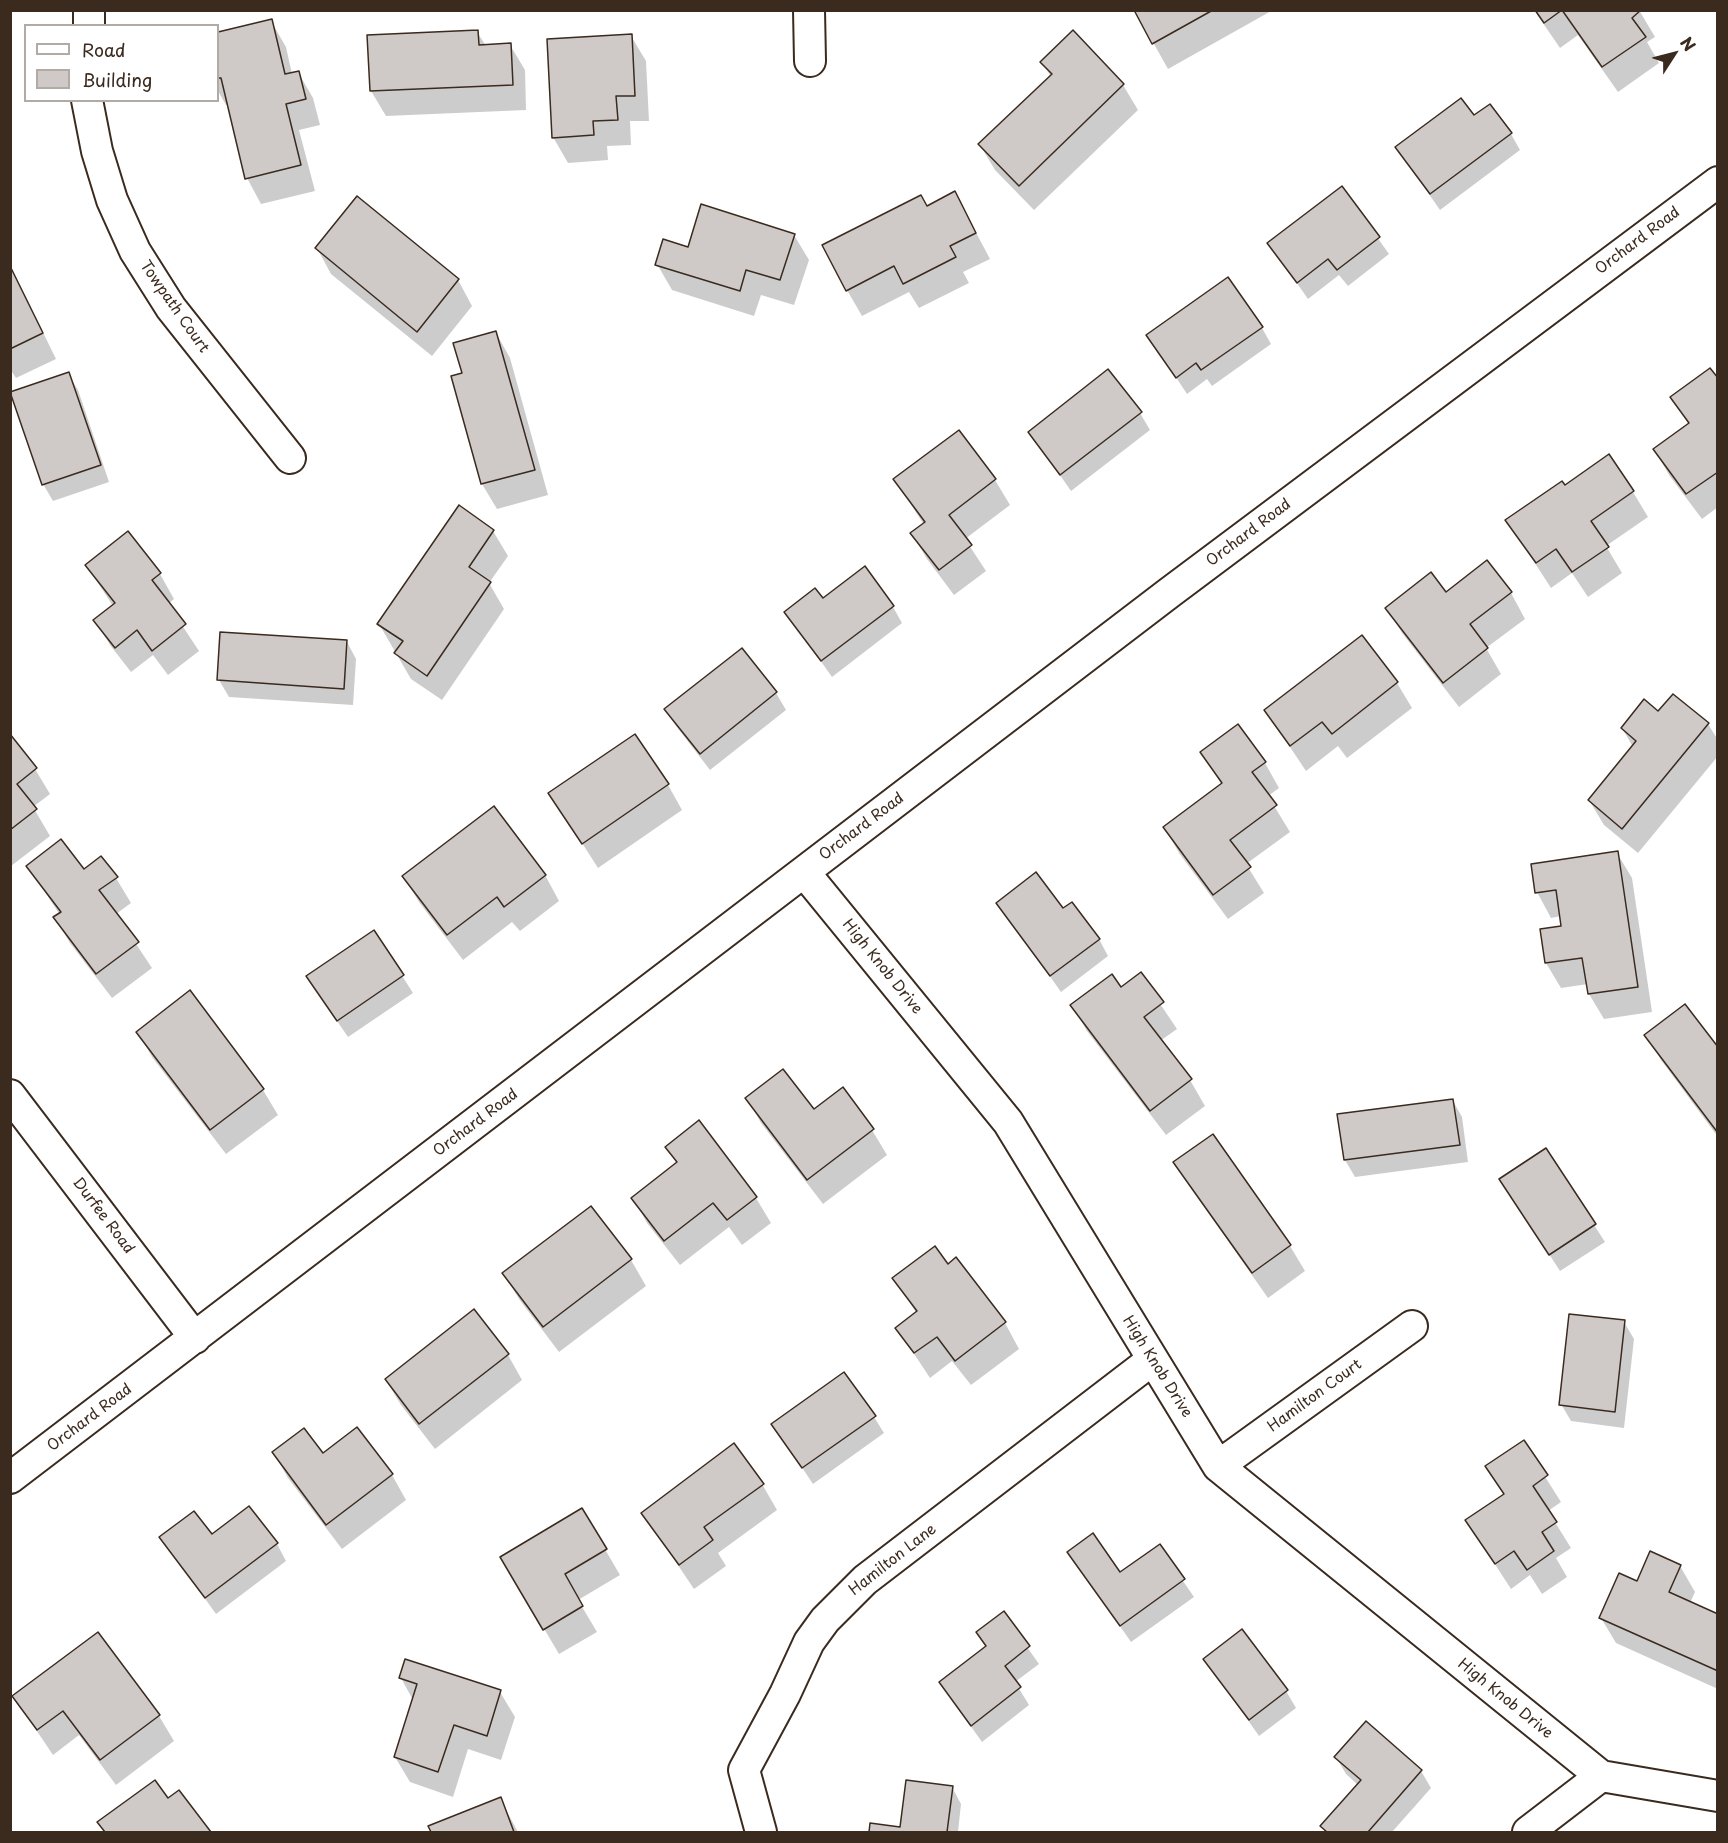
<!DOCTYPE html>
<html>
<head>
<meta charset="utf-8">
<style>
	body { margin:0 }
	#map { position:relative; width:1728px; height:1843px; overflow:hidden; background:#fff; font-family:"Playpen Sans",sans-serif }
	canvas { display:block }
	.frame { position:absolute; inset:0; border:12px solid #3b2a1e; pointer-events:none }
	.legend { position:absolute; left:24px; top:24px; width:195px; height:78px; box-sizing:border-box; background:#fff; border:2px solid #b1aaa5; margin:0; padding:8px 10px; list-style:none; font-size:18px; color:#3b2a1e }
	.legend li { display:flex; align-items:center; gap:12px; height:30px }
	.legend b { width:30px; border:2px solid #b1aaa5 }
	.north { position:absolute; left:1644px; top:24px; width:60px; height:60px; -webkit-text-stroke:4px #fff; paint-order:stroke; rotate:54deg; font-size:16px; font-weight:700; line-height:24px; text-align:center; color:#3b2a1e }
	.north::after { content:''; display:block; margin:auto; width:21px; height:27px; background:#3b2a1e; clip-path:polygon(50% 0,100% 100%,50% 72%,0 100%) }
</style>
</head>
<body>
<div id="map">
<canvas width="1728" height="1843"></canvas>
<div class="frame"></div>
<ul class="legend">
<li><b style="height:8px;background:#fff"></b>Road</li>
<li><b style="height:16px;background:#cfcac7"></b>Building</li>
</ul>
<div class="north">N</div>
</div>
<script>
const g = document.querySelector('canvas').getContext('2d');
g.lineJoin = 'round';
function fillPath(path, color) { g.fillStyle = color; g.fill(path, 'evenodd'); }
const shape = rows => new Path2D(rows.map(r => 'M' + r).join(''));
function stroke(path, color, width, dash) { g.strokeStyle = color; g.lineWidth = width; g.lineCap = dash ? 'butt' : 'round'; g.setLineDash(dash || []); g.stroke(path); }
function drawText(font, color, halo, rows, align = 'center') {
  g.font = font + ' "Playpen Sans",sans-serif'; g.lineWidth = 4.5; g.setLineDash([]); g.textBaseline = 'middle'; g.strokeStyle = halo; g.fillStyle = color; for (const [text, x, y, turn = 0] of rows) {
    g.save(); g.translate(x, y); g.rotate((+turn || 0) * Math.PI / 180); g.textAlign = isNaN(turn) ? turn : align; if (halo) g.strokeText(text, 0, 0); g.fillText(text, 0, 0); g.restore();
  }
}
const shadow = shape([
	[1135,10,1273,10,1168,69],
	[1534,10,1639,10,1655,37,1647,42,1659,63,1618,92,1578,35,1560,48],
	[271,21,286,47,292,74,298,72,313,98,320,125,299,130,315,191,261,204,247,178,229,104,226,105,218,91,218,34],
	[477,32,486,46,510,45,525,70,526,110,386,116,371,91,369,37],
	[1073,33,1123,85,1138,110,1034,210,995,170,980,145,1051,77,1042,62],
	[631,36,646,61,649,121,630,121,631,145,607,146,608,160,568,163,553,137],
	[1474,117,1511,134,1520,150,1440,210,1397,148],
	[1342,188,1389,254,1348,286,1339,275,1308,299,1269,243],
	[955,193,990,259,963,272,969,283,919,308,909,292,862,316,847,290,927,208],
	[794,235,809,260,794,305,761,295,754,316,672,290,657,264,689,248],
	[317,248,458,280,472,306,432,356,331,274],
	[10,265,56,359,16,378,10,369],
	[1262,328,1271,344,1212,386,1207,379,1187,394,1148,335],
	[496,333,510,358,548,495,497,509,482,484,453,377,463,375],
	[68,374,78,390,109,482,53,501,43,484],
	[1718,380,1718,507,1702,519,1669,475,1655,450,1689,425,1672,397],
	[1140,413,1150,430,1071,491,1030,432],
	[958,432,995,480,1010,505,965,539,986,571,954,595,927,559,912,534,924,525,895,479],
	[1564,487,1633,492,1648,517,1606,546,1622,573,1588,597,1572,573,1551,588,1507,520],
	[493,531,508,556,489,583,504,609,442,700,411,679,379,624],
	[1486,562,1511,593,1525,619,1486,648,1501,674,1459,707,1402,633,1387,608,1445,594],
	[87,566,160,574,174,599,168,604,199,651,168,675,153,655,131,672,110,645,95,620,113,606],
	[893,607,902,623,832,677,786,612],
	[1361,637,1397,683,1412,708,1347,758,1338,746,1306,771,1266,711],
	[347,642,356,659,353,705,229,697,219,680],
	[742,650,776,693,786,710,710,770,676,726,666,710],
	[1673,696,1708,724,1718,740,1718,756,1638,853,1604,825,1589,800,1633,747,1622,728,1659,713],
	[10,737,35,769,50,794,33,807,50,836,11,866],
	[1202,753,1265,763,1279,788,1268,796,1290,832,1246,864,1264,893,1228,919,1179,853,1165,828,1222,785],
	[668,785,682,810,598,868,550,793],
	[1617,853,1632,878,1652,1012,1604,1019,1589,994,1588,984,1561,988,1546,963,1563,927,1561,916,1551,918,1537,892],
	[28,866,116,878,131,903,116,914,152,968,112,998,70,943,55,918,60,915],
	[545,875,559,901,520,931,512,922,463,960,419,902,404,877],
	[998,903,1063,910,1099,939,1108,956,1061,992],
	[374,932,413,993,348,1037,318,993],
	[1140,974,1177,1029,1160,1041,1190,1080,1205,1106,1166,1135,1087,1031,1072,1005,1121,989],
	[190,993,263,1090,278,1115,226,1154,152,1057,138,1032],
	[1646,1035,1718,1050,1718,1137,1661,1060],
	[747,1098,814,1111,872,1130,887,1155,823,1204,761,1123],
	[1453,1101,1462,1117,1468,1162,1355,1177,1345,1160,1339,1115],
	[698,1123,756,1198,771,1223,742,1245,729,1227,680,1265,647,1223,633,1198,677,1164,667,1147],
	[1213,1136,1290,1246,1305,1271,1268,1298,1190,1187,1175,1162],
	[1546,1150,1605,1242,1560,1271,1501,1180],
	[590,1208,631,1260,646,1286,559,1352,519,1299,504,1274],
	[956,1259,1005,1323,1019,1349,971,1385,952,1361,930,1378,897,1328,917,1314,894,1278,948,1266],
	[1624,1322,1634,1339,1624,1428,1571,1421,1561,1404],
	[508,1355,522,1380,435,1449,401,1405,386,1380],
	[874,1417,884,1433,813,1484,773,1424],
	[357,1429,392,1475,406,1500,342,1549,288,1478,274,1453,322,1455],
	[1523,1442,1561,1502,1548,1511,1571,1548,1556,1558,1567,1577,1542,1594,1530,1575,1511,1589,1467,1521,1504,1495,1487,1466],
	[762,1484,777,1510,718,1553,726,1566,694,1589,643,1513],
	[582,1510,620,1575,578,1600,597,1632,559,1654,517,1583],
	[161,1537,277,1544,286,1561,216,1614],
	[1159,1546,1194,1597,1131,1642,1069,1553,1120,1574],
	[1680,1566,1695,1592,1690,1603,1718,1616,1718,1689,1616,1643,1601,1618,1638,1583],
	[1003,1613,1039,1664,1015,1682,1029,1705,982,1742,940,1683,987,1647,978,1632],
	[97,1634,159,1716,174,1741,116,1785,79,1735,53,1755,14,1697],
	[1205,1659,1286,1691,1296,1708,1259,1736],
	[401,1678,500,1692,515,1717,501,1760,468,1749,453,1797,410,1782,395,1757,413,1700],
	[1366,1723,1421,1771,1431,1788,1392,1832,1325,1832,1322,1827,1358,1785,1346,1774,1336,1757],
	[952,1787,961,1804,958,1832,871,1832,872,1825,901,1829],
	[179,1792,209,1832,105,1832,99,1823,168,1800],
	[500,1799,518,1832,432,1832,430,1826]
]);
const building = shape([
	[1134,10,1213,10,1152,44,1134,10],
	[1535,10,1562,10,1544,23,1535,10],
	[1562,10,1641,10,1632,18,1646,37,1602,67,1562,10],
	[272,19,285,74,299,71,306,99,286,104,301,165,245,179,221,78,218,78,218,32,272,19],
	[478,30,479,45,511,43,513,85,370,91,367,35,478,30],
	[1073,30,1124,84,1019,186,978,144,1052,74,1040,62,1073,30],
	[632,34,635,96,616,96,618,120,593,121,594,135,552,138,547,39,632,34],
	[1461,98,1474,115,1490,104,1512,133,1430,194,1395,147,1461,98],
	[1342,186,1380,237,1337,270,1328,259,1297,283,1267,243,1342,186],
	[955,191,976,233,950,246,956,257,903,284,894,266,846,291,822,245,921,195,927,206,955,191],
	[357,196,459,279,417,332,315,248,357,196],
	[701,204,795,234,780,280,746,270,740,291,655,265,663,239,688,247,701,204],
	[10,266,43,333,10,349,10,266],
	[1228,277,1263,327,1201,370,1196,363,1176,378,1146,335,1228,277],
	[496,331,535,470,481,484,451,376,462,373,453,343,496,331],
	[1710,368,1718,378,1718,472,1686,494,1653,449,1689,423,1670,397,1710,368],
	[1108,369,1142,412,1060,475,1028,432,1108,369],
	[69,372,101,465,42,485,10,392,69,372],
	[959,430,996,479,949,515,972,545,939,570,910,533,925,522,893,479,959,430],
	[1609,454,1634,491,1591,521,1609,547,1572,572,1556,549,1536,563,1505,520,1562,481,1565,485,1609,454],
	[459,505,494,530,469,567,491,582,427,676,394,653,403,641,377,624,459,505],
	[128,531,161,573,152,580,186,624,152,651,137,630,115,648,93,620,115,603,85,565,128,531],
	[1487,560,1512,592,1470,624,1488,648,1443,683,1385,608,1431,572,1446,592,1487,560],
	[865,566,894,606,821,661,784,612,815,588,823,598,865,566],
	[220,632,347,640,344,689,217,680,220,632],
	[1362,635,1398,682,1332,734,1322,722,1290,746,1264,710,1362,635],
	[742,648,777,692,700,754,664,709,742,648],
	[1673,694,1709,723,1622,829,1588,800,1636,741,1621,728,1644,699,1658,711,1673,694],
	[1238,724,1266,762,1252,772,1277,805,1230,840,1251,867,1213,895,1163,827,1222,783,1200,752,1238,724],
	[10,734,37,768,17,784,37,809,10,830,10,734],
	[635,734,669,784,582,844,548,793,635,734],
	[494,806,546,875,504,907,497,897,447,935,402,876,494,806],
	[61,839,84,869,101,856,118,877,99,890,139,942,96,974,53,917,61,912,26,866,61,839],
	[1618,851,1638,987,1588,994,1582,958,1545,963,1540,929,1561,926,1556,890,1535,893,1531,864,1618,851],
	[1036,872,1063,908,1072,902,1100,939,1050,976,996,903,1036,872],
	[374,930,404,975,337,1021,306,976,374,930],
	[1141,972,1164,1002,1144,1017,1192,1079,1150,1111,1070,1005,1112,974,1121,987,1141,972],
	[190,990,264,1089,210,1130,136,1032,190,990],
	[1685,1004,1718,1047,1718,1133,1644,1035,1685,1004],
	[783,1069,814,1109,843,1087,874,1129,807,1180,745,1098,783,1069],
	[1453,1099,1460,1145,1344,1160,1337,1114,1453,1099],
	[699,1120,757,1197,727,1220,713,1203,664,1241,631,1198,677,1162,665,1147,699,1120],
	[1213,1134,1291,1245,1252,1273,1173,1162,1213,1134],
	[1546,1148,1596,1224,1549,1255,1499,1179,1546,1148],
	[591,1206,632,1259,543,1327,502,1273,591,1206],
	[935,1246,948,1264,956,1257,1006,1322,955,1361,937,1337,914,1353,895,1328,917,1311,892,1278,935,1246],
	[474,1309,509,1354,419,1424,385,1379,474,1309],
	[1569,1314,1625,1320,1615,1412,1559,1405,1569,1314],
	[844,1372,876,1416,802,1468,771,1424,844,1372],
	[357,1427,393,1474,326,1525,272,1452,304,1428,323,1453,357,1427],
	[1524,1440,1548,1475,1533,1486,1557,1522,1542,1532,1554,1551,1527,1570,1514,1551,1495,1564,1465,1520,1504,1494,1485,1466,1524,1440],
	[734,1443,764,1484,704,1527,713,1540,679,1565,641,1513,734,1443],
	[249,1506,278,1543,205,1598,159,1537,194,1511,212,1534,249,1506],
	[582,1508,607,1549,565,1574,583,1606,543,1630,500,1557,582,1508],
	[1093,1533,1120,1572,1160,1544,1185,1579,1120,1626,1067,1552,1093,1533],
	[1650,1551,1681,1565,1669,1592,1718,1614,1718,1671,1599,1618,1619,1573,1637,1581,1650,1551],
	[1004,1611,1030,1646,1005,1666,1021,1687,971,1726,939,1682,986,1646,976,1632,1004,1611],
	[1242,1629,1288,1690,1249,1720,1203,1659,1242,1629],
	[98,1632,160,1715,100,1760,63,1711,37,1730,12,1696,98,1632],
	[405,1659,501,1690,487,1736,454,1725,438,1772,394,1757,417,1684,399,1678,405,1659],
	[1366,1721,1422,1770,1368,1832,1327,1832,1320,1826,1361,1780,1334,1757,1366,1721],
	[155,1780,168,1798,179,1790,211,1832,105,1832,97,1822,155,1780],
	[906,1780,953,1786,947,1832,869,1832,870,1823,900,1827,906,1780],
	[501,1797,514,1832,431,1832,428,1826,501,1797]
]);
const street = shape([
	[809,10,810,61],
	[89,26,89,10],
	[87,100,97,151,112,200,135,251,171,308,290,458],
	[804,872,1008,1122,1218,1466,1601,1776],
	[10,1095,195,1338],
	[1218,1466,1412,1326],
	[10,1478,1169,593,1718,182],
	[761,1832,744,1770,785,1694,809,1642,825,1620,865,1580,1152,1360],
	[1528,1832,1601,1776,1718,1796]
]);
const streetNames = [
	["Orchard Road",1638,241,-37],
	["Towpath Court",174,307,55],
	["Orchard Road",1249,533,-37],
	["Orchard Road",862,827,-37],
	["High Knob Drive",882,967,51],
	["Orchard Road",476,1123,-37],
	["Durfee Road",103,1216,53],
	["High Knob Drive",1157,1367,58],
	["Hamilton Court",1315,1396,-36],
	["Orchard Road",90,1418,-37],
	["Hamilton Lane",893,1560,-38],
	["High Knob Drive",1505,1699,39]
];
fillPath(shadow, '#0003');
fillPath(building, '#cfcac7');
stroke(building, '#3b2a1e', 1.5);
stroke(street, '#3b2a1e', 34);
stroke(street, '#fff', 30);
drawText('15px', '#3b2a1e', '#fff', streetNames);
</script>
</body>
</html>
